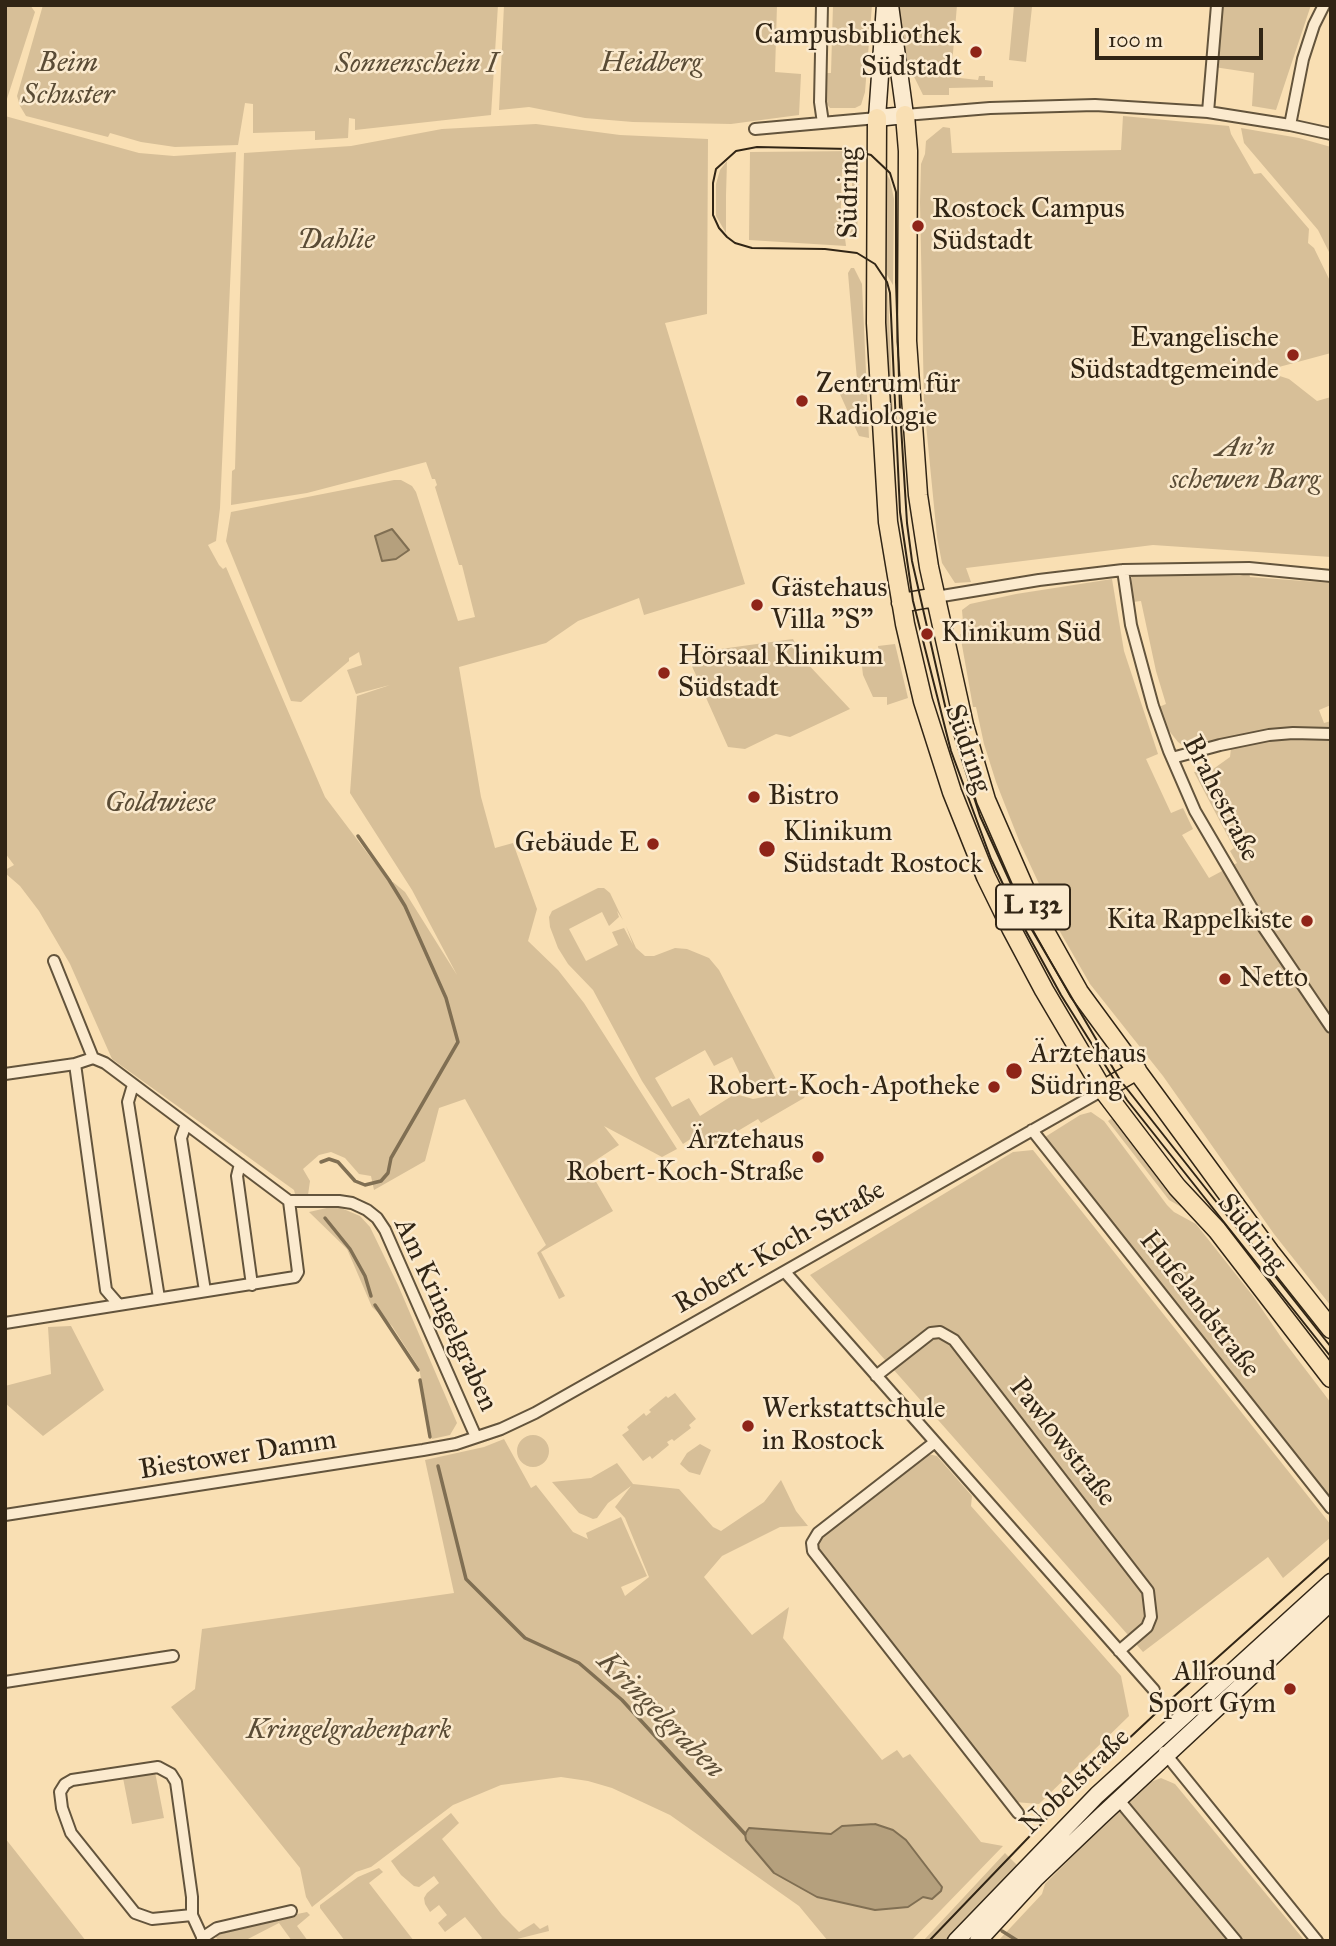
<!DOCTYPE html>
<html>
<head>
<meta charset="utf-8">
<style>
	body { margin:0 }
	#map { position:relative; width:1336px; height:1946px; overflow:hidden; background:#f9dfb3; font-family:"IM FELL Great Primer",serif }
	canvas { display:block }
	.frame { position:absolute; inset:0; border:7px solid #312515; pointer-events:none }
	.scale { position:absolute; left:1095px; top:28px; width:168px; height:32px; box-sizing:border-box; border:4px solid #312515; border-top:0; padding-left:9px; font-size:21px; line-height:24px; white-space:nowrap; color:#312515; -webkit-text-stroke:5px #fbeace; paint-order:stroke }
</style>
</head>
<body>
<div id="map">
<canvas width="1336" height="1946"></canvas>
<div class="frame"></div>
<div class="scale">100 m</div>
</div>
<script>
const g = document.querySelector('canvas').getContext('2d');
g.lineJoin = 'round';
function fillPath(path, color) { g.fillStyle = color; g.fill(path, 'evenodd'); }
const shape = rows => new Path2D(rows.map(r => 'M' + r).join(''));
function stroke(path, color, width, dash) { g.strokeStyle = color; g.lineWidth = width; g.lineCap = dash ? 'butt' : 'round'; g.setLineDash(dash || []); g.stroke(path); }
function drawText(font, color, halo, rows, align = 'center') {
  g.font = font + ' "IM FELL Great Primer",serif'; g.lineWidth = 5; g.setLineDash([]); g.textBaseline = 'middle'; g.strokeStyle = halo; g.fillStyle = color; for (const [text, x, y, turn = 0] of rows) {
    g.save(); g.translate(x, y); g.rotate((+turn || 0) * Math.PI / 180); g.textAlign = isNaN(turn) ? turn : align; if (halo) g.strokeText(text, 0, 0); g.fillText(text, 0, 0); g.restore();
  }
}
const green = shape([
	[5,5,30,5,35,12,5,105],
	[43,5,498,5,491,115,355,130,355,119,349,118,348,138,315,140,315,131,253,133,253,104,245,103,238,145,175,147,141,142,110,133,108,137,26,116,20,106,17,96],
	[504,5,777,5,775,72,801,74,799,115,731,124,633,122,585,118,529,107,499,110],
	[833,5,872,5,865,92,861,105,855,108,830,108,825,102,823,73,831,73],
	[899,5,957,5,951,77,978,80,979,76,985,76,985,80,993,81,993,87,949,88,949,95,923,95,904,56],
	[1220,5,1311,5,1276,110,1252,106,1254,73,1214,67],
	[1014,6,1032,7,1026,62,1009,60],
	[5,116,139,153,174,156,236,152,220,508,216,541,208,545,219,565,223,569,226,567,325,797,390,883,393,882,405,892,457,975,412,890,350,793,357,696,390,685,356,694,347,670,362,665,359,652,349,658,349,661,301,702,291,701,226,541,231,512,394,480,401,480,412,486,416,492,458,621,475,617,462,565,459,565,435,487,437,485,435,479,432,479,426,462,307,493,231,505,232,471,235,469,244,153,351,146,442,129,536,124,620,135,708,139,707,314,665,323,745,584,644,615,639,598,578,621,546,643,459,667,481,797,495,848,513,843,537,909,528,941,558,970,584,1003,677,1149,662,1157,604,1126,619,1145,587,1166,613,1211,541,1252,565,1296,559,1299,537,1253,546,1245,465,1099,439,1108,425,1161,374,1190,371,1176,359,1174,345,1158,331,1152,319,1155,303,1169,310,1181,308,1195,295,1194,294,1190,112,1059,70,964,39,911,20,886,5,873,5,870,14,865,5,853],
	[1123,116,1229,126,1231,134,1254,174,1261,173,1309,229,1308,243,1314,248,1331,283,1331,353,1264,371,1289,379,1317,401,1331,397,1331,557,1153,545,966,568,971,582,955,583,942,563,937,537,924,404,920,202,921,164,925,154,926,141,943,127,950,128,952,153,1121,150],
	[1241,128,1299,138,1331,147,1331,256,1318,230,1244,143],
	[856,151,847,157,847,169,842,169,840,237,845,238,846,246,749,240,750,152],
	[727,161,726,195,726,233,716,216,716,184,720,170],
	[853,161,859,162,857,239,854,239,850,234],
	[883,168,890,180,894,199,893,285,881,265],
	[851,268,854,268,862,284,869,438,859,436,839,392,857,380,848,273],
	[881,277,888,293,897,513,902,548,900,548,893,519],
	[1181,573,1240,576,1249,573,1250,577,1331,583,1331,705,1319,710,1324,723,1331,721,1331,731,1187,749,1178,742,1166,727,1159,707,1166,704,1156,671,1141,601,1133,602,1131,591,1132,576],
	[1112,579,1124,651,1158,754,1146,759,1171,813,1183,808,1193,829,1182,835,1209,878,1237,863,1230,851,1234,848,1194,772,1209,772,1230,757,1231,748,1292,737,1331,737,1331,1306,1274,1234,1163,1076,1090,984,1051,916,1047,901,1020,843,996,782,984,744,976,707,973,707,960,634,964,634,962,610,970,604,1016,594],
	[793,639,803,659,850,709,790,737,776,734,745,749,728,747,691,664,699,652],
	[895,644,908,698,887,705,887,697,873,697,863,675,861,658,879,653,878,646],
	[598,888,604,888,610,893,623,920,617,911,619,917,609,926,602,912,569,929,586,961,618,945,612,932,624,928,633,945,626,926,636,948,645,956,654,956,675,948,687,949,709,958,719,970,777,1081,771,1088,749,1093,742,1087,745,1084,732,1057,714,1066,705,1050,655,1078,672,1107,689,1098,700,1116,735,1094,753,1099,764,1097,785,1088,797,1086,799,1095,807,1092,804,1098,761,1123,758,1119,706,1150,695,1136,683,1144,642,1081,593,990,568,964,558,948,550,927,549,917,552,911],
	[1091,1112,1104,1121,1167,1205,1174,1212,1196,1224,1253,1296,1283,1340,1331,1403,1331,1502,1046,1141,1045,1137,1080,1115],
	[1114,1117,1197,1216,1169,1200,1108,1121],
	[1033,1150,1331,1525,1331,1537,1283,1578,1268,1557,1143,1652,810,1275,1013,1152],
	[331,1207,341,1208,360,1216,370,1227,398,1285,457,1423,450,1435,432,1439,419,1368,392,1326,372,1307,347,1249,309,1212],
	[71,1326,104,1390,43,1436,5,1403,5,1386,51,1374,48,1327],
	[675,1393,696,1419,689,1425,691,1428,674,1441,672,1439,667,1442,669,1445,652,1459,650,1456,643,1461,622,1435,629,1430,627,1427,644,1413,646,1416,651,1412,649,1410,666,1396,668,1398],
	'517 1451a16 16 0 1 1 32 0a16 16 0 1 1-32 0Z',
	[504,1439,531,1488,536,1485,573,1532,588,1539,586,1533,621,1517,647,1576,621,1587,625,1596,649,1577,625,1518,615,1507,631,1486,608,1503,597,1518,593,1519,579,1513,552,1482,591,1478,617,1463,633,1484,679,1489,713,1527,721,1531,764,1502,781,1480,796,1511,808,1526,780,1527,722,1556,704,1577,752,1635,789,1607,783,1638,882,1760,897,1750,903,1758,910,1754,981,1842,1003,1846,911,1941,828,1941,799,1906,670,1815,612,1788,588,1781,561,1777,501,1785,453,1805,371,1867,356,1872,312,1907,306,1897,300,1868,171,1707,195,1689,202,1629,454,1593,425,1460,484,1447],
	[700,1444,711,1450,700,1475,689,1472,680,1464,687,1453],
	[928,1454,937,1456,972,1496,971,1506,1121,1676,1129,1716,1039,1804,1015,1802,819,1552,819,1539],
	[155,1772,164,1818,132,1824,123,1778],
	[1161,1778,1175,1784,1305,1941,998,1941,1042,1894,1045,1884,1128,1800,1148,1783],
	[451,1813,459,1823,442,1839,502,1915,519,1932,534,1923,540,1929,548,1925,549,1931,509,1941,479,1941,482,1938,465,1917,445,1932,438,1923,447,1915,439,1905,430,1912,425,1904,424,1898,427,1893,439,1883,434,1876,419,1887,414,1886,401,1875,391,1861],
	[5,1838,86,1941,5,1941],
	[1005,1853,1018,1866,949,1941,923,1941],
	[379,1868,383,1872,369,1883,414,1941,345,1941,320,1908,320,1905,358,1877],
	[307,1912,310,1915,297,1926,308,1941,292,1941,279,1923,244,1941,219,1941,213,1934,219,1930]
]);
const water = shape([
	[392,529,409,550,396,559,382,561,375,536,392,529],
	[875,1824,893,1830,906,1840,942,1887,941,1891,932,1899,923,1897,908,1907,875,1910,817,1897,774,1873,746,1840,745,1834,749,1828,831,1834,842,1826,875,1824]
]);
const stream = shape([
	[321,1162,329,1159,338,1162,355,1181,365,1185,381,1181,388,1173,391,1158,458,1042,446,998,405,906,389,880,358,836],
	[325,1218,350,1249,365,1276,371,1296],
	[375,1305,418,1370],
	[420,1380,430,1437],
	[438,1466,466,1579,525,1638,579,1663,622,1700,745,1834],
	[1002,1931,1018,1941]
]);
const minor = shape([
	[822,5,820,102,823,123],
	[1208,112,1217,5],
	[905,115,990,108,1095,105,1208,112,1290,125,1331,134],
	[1290,125,1303,59,1314,25,1324,5],
	[755,129,877,118],
	[1123,570,1131,625,1153,706,1169,751,1195,811,1260,922,1331,1027],
	[936,597,1039,580,1123,570,1249,568,1331,576],
	[1172,758,1220,745,1269,735,1293,733,1331,734],
	[54,961,93,1058],
	[75,1064,106,1290,119,1305],
	[5,1074,75,1064,93,1058,105,1063,289,1201,339,1201,352,1203,367,1210,377,1218,385,1230,476,1437],
	[133,1085,128,1102,159,1298],
	[186,1124,181,1138,205,1291],
	[1032,1130,1331,1508],
	[240,1164,237,1176,252,1285],
	[785,1272,1154,1690],
	[5,1323,295,1277,298,1272,289,1201],
	[876,1376,931,1333,940,1332,954,1340,1148,1591,1151,1617,1147,1627,1119,1651],
	[935,1442,818,1533,812,1543,813,1551,1018,1813],
	[5,1515,423,1450,456,1444,501,1429,535,1413,687,1327,1103,1090],
	[5,1682,173,1656],
	[1164,1752,1317,1941],
	[1118,1799,1236,1941],
	[192,1915,152,1919,135,1913,71,1833,62,1808,60,1792,65,1784,72,1780,158,1767,171,1774,176,1782,192,1897,192,1915,204,1941],
	[202,1938,217,1928,291,1911]
]);
const secondary = shape([
	[885,5,877,118,905,115,890,5],
	[956,1941,1097,1795,1331,1582],
	[978,1941,1035,1879,1100,1817,1331,1602]
]);
const primary = shape([
	[905,115,908,151,907,341,918,495,929,567,964,725,986,800,1038,919,1079,992,1270,1252,1331,1329],
	[877,118,876,323,888,522,905,624,923,701,952,792,986,877,1011,928,1044,990,1103,1090,1177,1187,1217,1230,1331,1378],
	[901,603,936,597],
	[1103,1090,1137,1070]
]);
const tram = shape([
	[1331,1347,1120,1080,1032,930,980,816,946,710,912,561,907,523,900,410,896,282,896,192,890,173,871,155,849,149,757,147,736,151,716,169,713,183,713,215,719,228,727,237,735,243,752,248,825,249,857,253,875,264,887,282,890,293,900,512,913,601,951,751,991,859,1021,922,1061,995,1127,1100,1331,1357],
	[929,1941,1076,1788,1170,1700,1331,1556]
]);
const markers = [
	[976,52,7,"#8f2418"],
	[918,226,7,"#8f2418"],
	[1293,355,7,"#8f2418"],
	[802,401,7,"#8f2418"],
	[757,605,7,"#8f2418"],
	[927,634,7,"#8f2418"],
	[664,673,7,"#8f2418"],
	[754,797,7,"#8f2418"],
	[653,844,7,"#8f2418"],
	[767,849,9,"#8f2418"],
	[1307,921,7,"#8f2418"],
	[1225,979,7,"#8f2418"],
	[1014,1071,9,"#8f2418"],
	[994,1087,7,"#8f2418"],
	[818,1157,7,"#8f2418"],
	[748,1426,7,"#8f2418"],
	[1290,1689,7,"#8f2418"]
];
const shields = [
	[1033,907,74]
];
const shieldNames = [
	["L 132",1033,907]
];
const poiNames = [
	["Campusbibliothek",962,36,"right"],
	["Südstadt",962,68,"right"],
	["Rostock Campus",932,210],
	["Südstadt",932,242],
	["Evangelische",1279,339,"right"],
	["Südstadtgemeinde",1279,371,"right"],
	["Zentrum für",816,385],
	["Radiologie",816,417],
	["Gästehaus",771,589],
	["Villa \"S\"",771,621],
	["Klinikum Süd",941,634],
	["Hörsaal Klinikum",678,657],
	["Südstadt",678,689],
	["Bistro",768,797],
	["Klinikum",783,833],
	["Südstadt Rostock",783,865],
	["Gebäude E",639,844,"right"],
	["Kita Rappelkiste",1293,921,"right"],
	["Netto",1239,979],
	["Ärztehaus",1030,1055],
	["Südring",1030,1087],
	["Robert-Koch-Apotheke",980,1087,"right"],
	["Ärztehaus",804,1141,"right"],
	["Robert-Koch-Straße",804,1173,"right"],
	["Werkstattschule",762,1410],
	["in Rostock",762,1442],
	["Allround",1276,1673,"right"],
	["Sport Gym",1276,1705,"right"]
];
const parkNames = [
	["Beim",68,64],
	["Schuster",68,96],
	["Heidberg",651,64],
	["Sonnenschein I",416,65],
	["Dahlie",336,241],
	["An'n",1245,449],
	["schewen Barg",1245,481],
	["Goldwiese",160,804],
	["Kringelgrabenpark",349,1731]
];
const streetNames = [
	["Südring",850,193,-89],
	["Südring",967,749,71],
	["Brahestraße",1220,799,63],
	["Südring",1251,1234,51],
	["Robert-Koch-Straße",780,1248,-30],
	["Hufelandstraße",1199,1305,52],
	["Am Kringelgraben",445,1315,65],
	["Pawlowstraße",1062,1443,52],
	["Biestower Damm",238,1456,-9],
	["Nobelstraße",1076,1782,-44]
];
const waterNames = [
	["Kringelgraben",660,1716,45]
];
fillPath(green, '#d7bf98');
fillPath(water, '#b5a07d');
stroke(water, '#806f53', 2);
stroke(stream, '#806f53', 3.5);
stroke(minor, '#63543c', 14);
stroke(secondary, '#312515', 19);
stroke(primary, '#312515', 21);
stroke(minor, '#fbeace', 10);
stroke(secondary, '#fbeace', 16);
stroke(primary, '#f9dfb3', 18);
stroke(tram, '#312515', 2);
for (const [x, y, r, color] of markers) { const dot = new Path2D(); dot.arc(x, y, r, 0, 2 * Math.PI); g.fillStyle = color; g.fill(dot); stroke(dot, '#fbeace', 2.5); }
for (const [x, y, w] of shields) { const box = new Path2D(); box.roundRect(x - w / 2, y - 22.5, w, 45, 5); g.fillStyle = '#fbeace'; g.fill(box); stroke(box, '#312515', 2); }
drawText('bold 26px', '#312515', null, shieldNames);
drawText('28px', '#312515', '#fbeace', poiNames, 'left');
drawText('italic 28px', '#5a4c36', '#fbeace', parkNames);
drawText('28px', '#312515', '#fbeace', streetNames);
drawText('italic 30px', '#5f5039', '#fbeace', waterNames);
</script>
</body>
</html>
